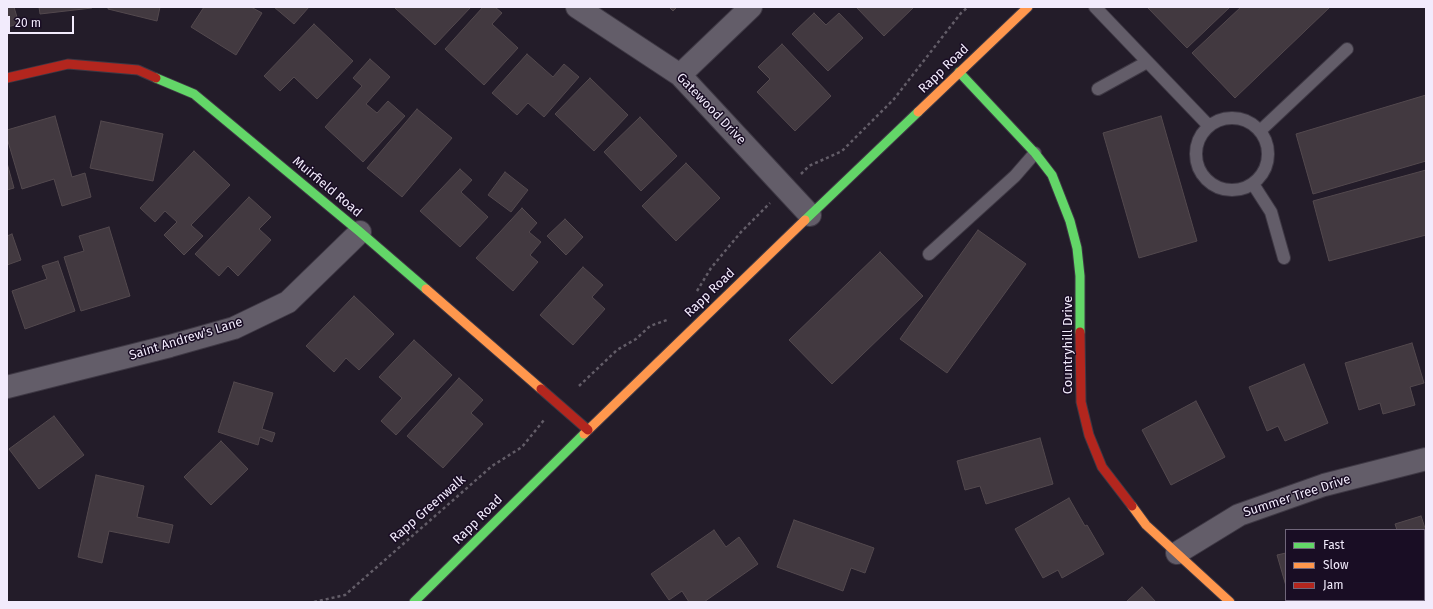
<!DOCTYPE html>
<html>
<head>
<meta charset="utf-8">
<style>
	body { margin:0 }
	#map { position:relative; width:1433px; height:609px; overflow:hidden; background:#231c29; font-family:"Fira Sans",sans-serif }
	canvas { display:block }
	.frame { position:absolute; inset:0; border:8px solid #f2ebfc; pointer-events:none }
	.legend { position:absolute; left:1285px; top:529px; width:140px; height:72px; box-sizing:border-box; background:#190d24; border:1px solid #70667a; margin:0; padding:5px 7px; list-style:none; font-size:12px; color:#f2ebfc }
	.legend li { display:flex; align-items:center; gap:8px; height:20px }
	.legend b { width:20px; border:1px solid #70667a }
	.scale { position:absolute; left:8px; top:16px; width:66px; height:18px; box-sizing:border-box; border:2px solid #f2ebfc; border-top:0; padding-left:5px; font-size:12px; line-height:14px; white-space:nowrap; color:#f2ebfc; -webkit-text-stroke:3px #190d24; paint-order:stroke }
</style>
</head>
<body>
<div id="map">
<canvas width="1433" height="609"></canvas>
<div class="frame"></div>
<ul class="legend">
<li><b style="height:5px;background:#63d668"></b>Fast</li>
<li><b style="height:5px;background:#ff974d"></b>Slow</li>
<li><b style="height:5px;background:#b3261e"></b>Jam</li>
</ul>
<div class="scale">20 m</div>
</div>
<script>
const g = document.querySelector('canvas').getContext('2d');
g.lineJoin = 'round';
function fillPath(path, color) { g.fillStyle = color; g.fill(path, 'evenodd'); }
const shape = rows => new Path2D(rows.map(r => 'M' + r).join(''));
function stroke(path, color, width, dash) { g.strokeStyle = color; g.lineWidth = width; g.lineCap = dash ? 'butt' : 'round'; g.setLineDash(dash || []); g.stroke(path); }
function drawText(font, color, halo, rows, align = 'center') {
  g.font = font + ' "Fira Sans",sans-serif'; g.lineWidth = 3; g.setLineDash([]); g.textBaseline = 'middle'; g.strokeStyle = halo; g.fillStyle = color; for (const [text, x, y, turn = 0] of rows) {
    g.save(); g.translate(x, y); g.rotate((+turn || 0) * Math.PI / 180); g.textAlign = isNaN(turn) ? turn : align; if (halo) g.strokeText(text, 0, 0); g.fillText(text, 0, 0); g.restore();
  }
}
const building = shape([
	[7,7,14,7,19,24,7,27,7,7],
	[39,7,92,7,92,8,40,14,39,7],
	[108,7,160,7,157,21,108,9,108,7],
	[204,7,251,7,262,13,236,55,191,27,204,7],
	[274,7,309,7,294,24,274,7],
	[396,7,471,7,435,45,395,8,396,7],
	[483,7,495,7,502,13,492,24,518,48,484,85,445,49,483,7],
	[669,7,677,7,673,11,669,7],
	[856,7,914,7,884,36,856,7],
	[1147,7,1230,7,1187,48,1147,7],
	[1241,7,1330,7,1235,98,1192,53,1241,7],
	[814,13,826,25,839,13,863,38,828,71,792,34,814,13],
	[314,24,353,61,317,99,294,77,280,91,264,76,314,24],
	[782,44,831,96,795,131,757,92,770,79,758,67,782,44],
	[527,54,553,77,564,64,579,77,544,117,528,103,517,115,492,93,527,54],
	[370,59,390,77,366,104,377,113,388,101,405,116,363,162,325,127,362,86,353,78,370,59],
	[590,78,628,115,594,151,555,114,590,78],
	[1426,95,1426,161,1313,194,1296,134,1426,95],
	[417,109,452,138,402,197,367,168,417,109],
	[55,116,72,177,85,173,91,197,62,206,54,179,22,189,7,138,7,130,55,116],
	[1161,116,1197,241,1139,258,1103,133,1161,116],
	[640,117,677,156,641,191,604,152,640,117],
	[101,121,163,134,153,181,90,168,101,121],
	[194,151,230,185,191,225,203,236,184,255,164,235,177,222,165,211,155,222,140,208,194,151],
	[7,163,14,188,7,190,7,163],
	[686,163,720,198,676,241,642,206,686,163],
	[460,169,472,180,461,192,488,217,460,247,420,211,460,169],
	[1426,170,1426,235,1329,261,1313,201,1426,170],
	[505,172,528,190,511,212,488,195,505,172],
	[249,197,271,217,259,229,271,240,238,276,228,266,219,276,195,254,249,197],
	[522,208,537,223,529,232,541,242,530,255,538,262,513,291,476,258,522,208],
	[565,219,583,237,566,255,547,236,565,219],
	[109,227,130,296,81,311,64,257,84,251,79,236,109,227],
	[978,230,1026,264,947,373,900,339,978,230],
	[12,234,21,260,7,265,7,236,12,234],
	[880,252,923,296,832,384,789,340,880,252],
	[58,261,75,311,25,329,12,291,47,279,42,266,58,261],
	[583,267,603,285,592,297,605,309,573,345,540,315,583,267],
	[354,296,394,334,359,370,346,358,334,372,306,346,354,296],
	[414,340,452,375,396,435,381,421,402,398,379,377,414,340],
	[1412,343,1424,383,1410,387,1415,405,1383,414,1380,403,1359,410,1345,363,1412,343],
	[1304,364,1328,423,1285,441,1278,426,1267,431,1249,387,1304,364],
	[459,378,483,400,471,413,483,424,443,468,407,436,459,378],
	[234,382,273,393,262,429,275,433,272,442,260,437,258,445,218,432,234,382],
	[1196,401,1225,457,1171,485,1142,430,1196,401],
	[54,416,84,455,39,489,9,449,54,416],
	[1040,438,1053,484,986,504,980,486,965,490,957,461,1040,438],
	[221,441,248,469,211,505,184,477,221,441],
	[96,475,144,486,137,517,173,525,169,543,109,531,102,563,78,557,96,475],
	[1069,498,1085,526,1087,525,1104,554,1062,578,1058,570,1043,578,1015,529,1069,498],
	[1421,516,1426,531,1426,570,1424,571,1424,530,1397,530,1395,524,1421,516],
	[794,520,874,548,865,573,851,568,843,591,777,567,794,520],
	[714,530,726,547,739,537,758,564,704,602,689,602,682,591,669,600,651,574,714,530],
	[1286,553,1286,586,1277,555,1286,553],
	[1142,587,1156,602,1126,602,1142,587],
	[1326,600,1346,600,1346,602,1327,602,1326,600]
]);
const path = shape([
	[801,174,809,166,842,151,894,99,961,13,968,7],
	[697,291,711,268,741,232,770,203],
	[579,386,617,350,636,339,650,326,667,320],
	[314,602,345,595,492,466,522,447,544,420]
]);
const lane = shape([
	[1095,7,1209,126],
	[1098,89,1147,62],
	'1196 154a36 36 0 1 1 72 0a36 36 0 1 1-72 0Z',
	[1261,130,1347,49],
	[1253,184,1271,212,1284,258],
	[929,254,1015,176,1035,153]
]);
const street = shape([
	[577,7,680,75,810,215],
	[680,75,751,7],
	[7,387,170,346,234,328,288,302,360,232],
	[1177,553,1239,515,1324,485,1426,459]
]);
const fast = shape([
	[959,72,1035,153,1052,175,1070,221,1077,248,1080,276,1080,332],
	[156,78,194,94,360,232,426,289],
	[805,220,918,112],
	[414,602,584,434]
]);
const slow = shape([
	[918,112,1028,7],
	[426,289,541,389],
	[584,434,805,220],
	[1132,506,1146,525,1230,602]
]);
const jam = shape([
	[7,78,68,64,138,70,156,78],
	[1080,332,1081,402,1089,435,1102,467,1132,506],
	[541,389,588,430]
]);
const streetNames = [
	["Rapp Road",944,69,-44],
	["Gatewood Drive",711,109,46],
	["Muirfield Road",327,187,40],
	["Rapp Road",710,293,-44],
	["Saint Andrew's Lane",186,339,-17],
	["Countryhill Drive",1068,345,-90],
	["Summer Tree Drive",1297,496,-18],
	["Rapp Greenwalk",428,509,-41],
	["Rapp Road",478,520,-45]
];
fillPath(building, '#423940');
stroke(building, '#53494e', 1);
stroke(lane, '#3e3844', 14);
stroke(street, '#3e3844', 24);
stroke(fast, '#3e3844', 11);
stroke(slow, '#3e3844', 11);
stroke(jam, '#3e3844', 11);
stroke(path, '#635d68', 2.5, [3, 3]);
stroke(lane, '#635d69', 12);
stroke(street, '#635d69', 22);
stroke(fast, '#63d668', 9);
stroke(slow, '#ff974d', 9);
stroke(jam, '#b3261e', 9);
drawText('13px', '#f2ebfc', '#190d24', streetNames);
</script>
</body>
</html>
